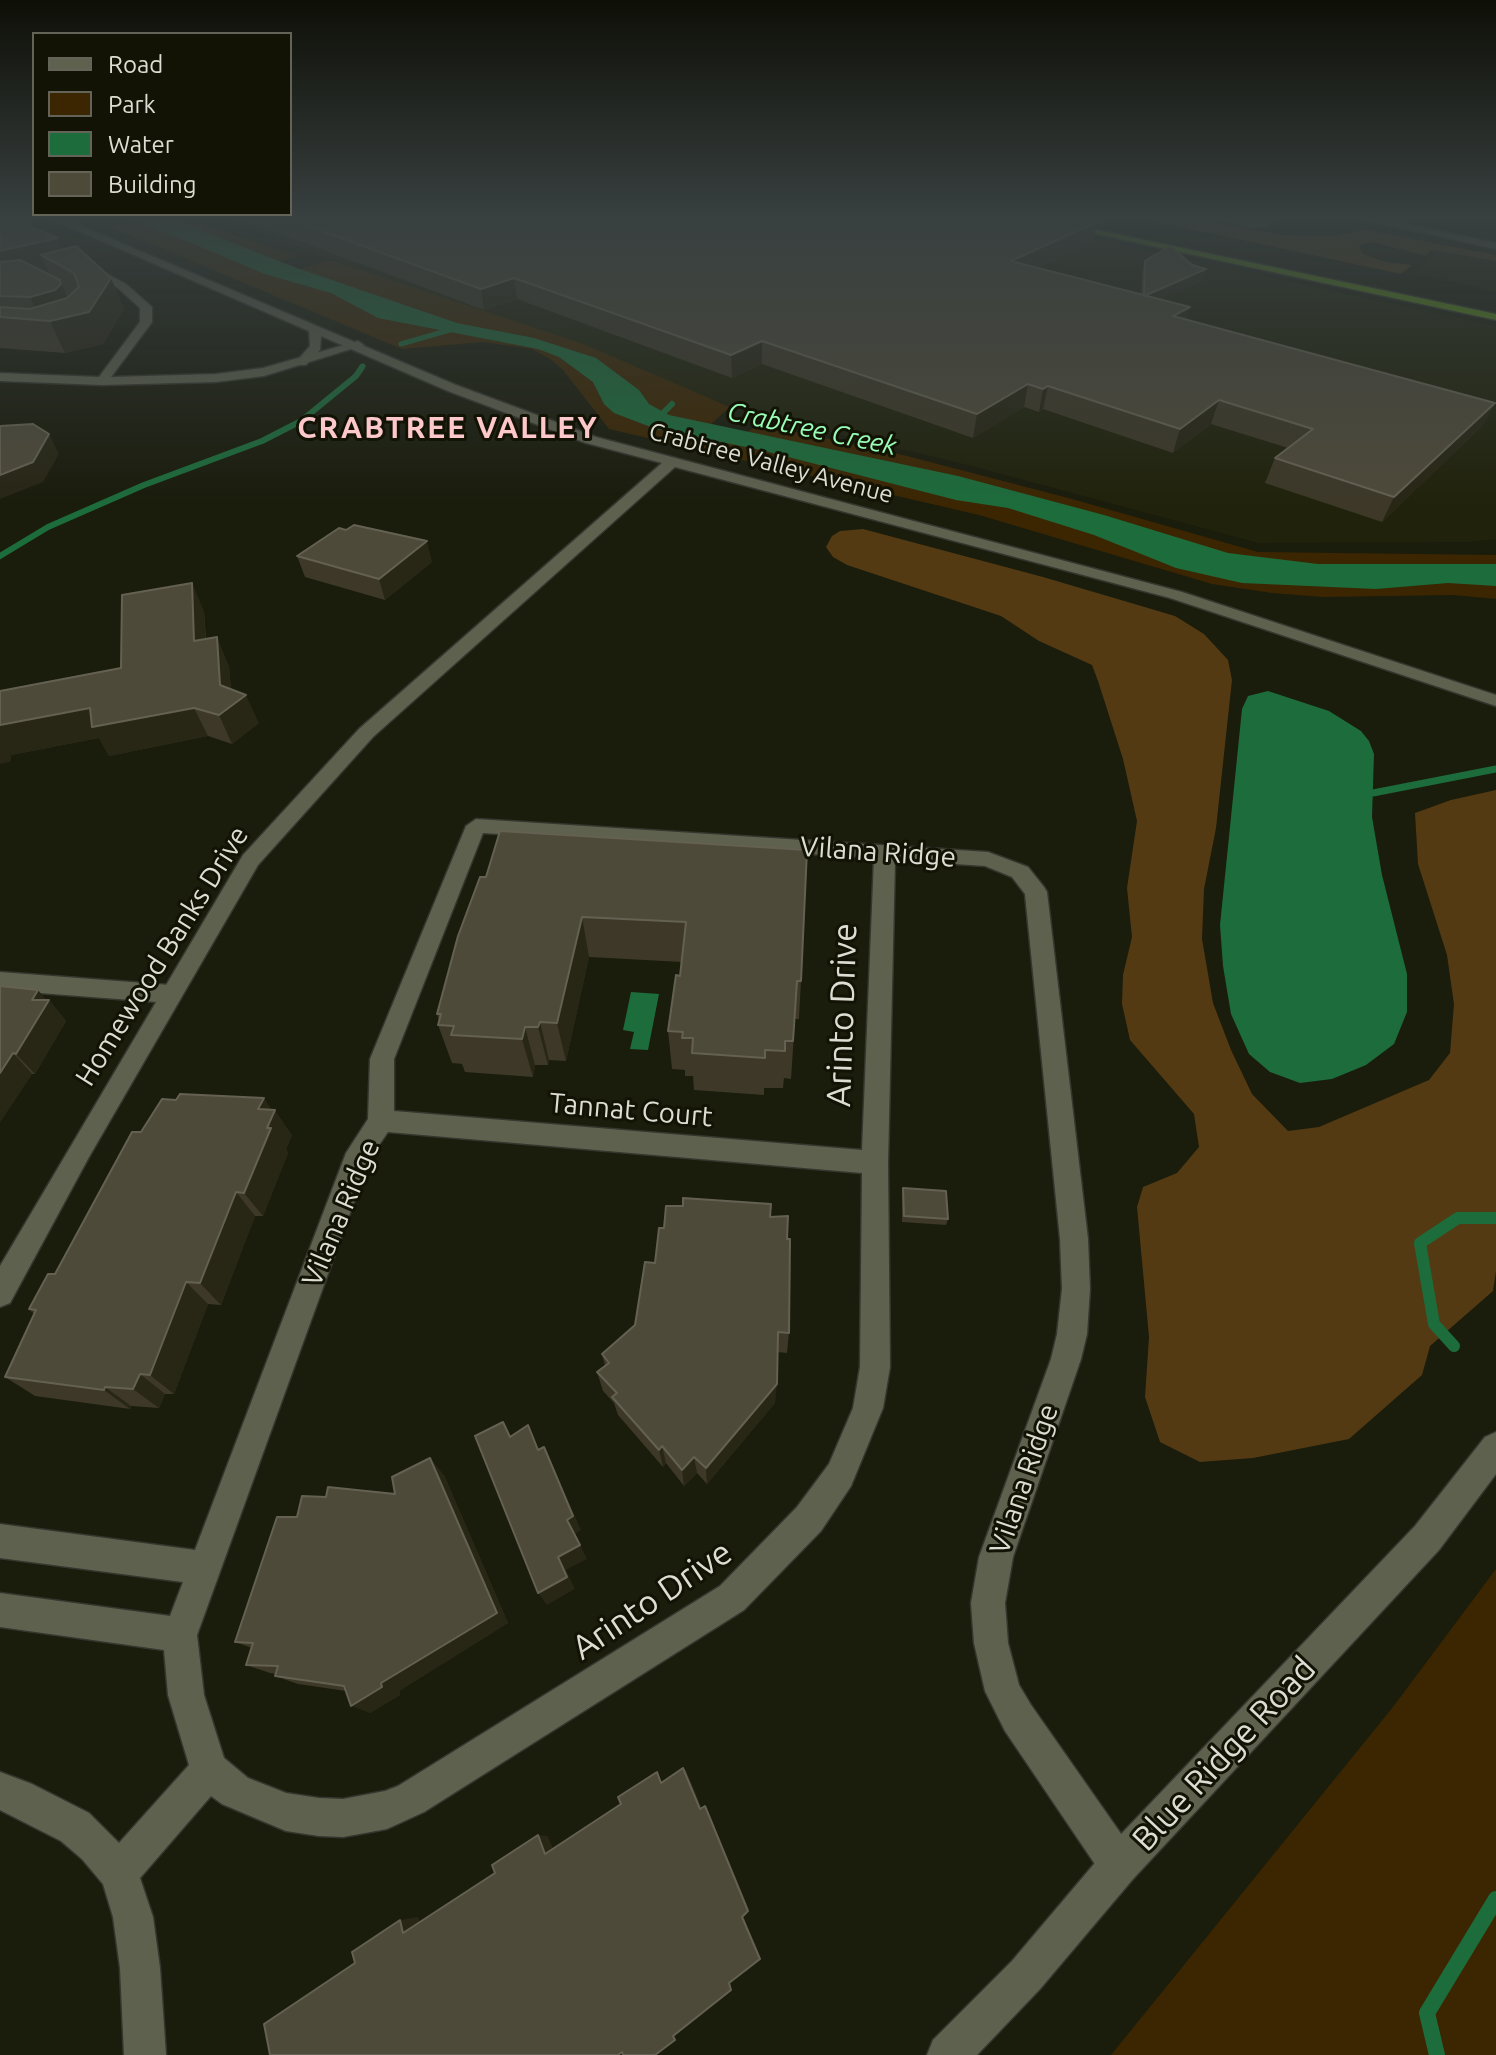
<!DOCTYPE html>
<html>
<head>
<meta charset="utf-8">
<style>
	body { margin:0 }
	#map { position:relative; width:1496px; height:2055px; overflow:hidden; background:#1a1c0c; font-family:Ubuntu,sans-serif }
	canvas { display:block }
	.legend { position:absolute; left:32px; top:32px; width:260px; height:184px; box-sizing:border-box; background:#121304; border:2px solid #636457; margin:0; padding:10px 14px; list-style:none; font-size:24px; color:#dcded3 }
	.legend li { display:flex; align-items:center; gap:16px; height:40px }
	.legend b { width:40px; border:2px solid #636457 }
</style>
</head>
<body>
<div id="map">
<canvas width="1496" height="2055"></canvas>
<ul class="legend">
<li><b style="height:10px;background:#5f614f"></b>Road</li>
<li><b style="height:22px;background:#3c2602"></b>Park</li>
<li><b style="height:22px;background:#1d6c3c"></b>Water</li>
<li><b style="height:22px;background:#4e4a3a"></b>Building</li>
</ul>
</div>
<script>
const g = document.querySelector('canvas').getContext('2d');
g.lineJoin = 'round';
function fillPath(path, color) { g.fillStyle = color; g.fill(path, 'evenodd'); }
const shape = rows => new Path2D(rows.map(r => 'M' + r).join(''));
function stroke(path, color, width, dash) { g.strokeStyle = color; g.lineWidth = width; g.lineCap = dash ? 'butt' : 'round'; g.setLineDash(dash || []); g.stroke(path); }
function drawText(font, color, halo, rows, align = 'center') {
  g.font = font + ' Ubuntu,sans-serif'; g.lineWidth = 6; g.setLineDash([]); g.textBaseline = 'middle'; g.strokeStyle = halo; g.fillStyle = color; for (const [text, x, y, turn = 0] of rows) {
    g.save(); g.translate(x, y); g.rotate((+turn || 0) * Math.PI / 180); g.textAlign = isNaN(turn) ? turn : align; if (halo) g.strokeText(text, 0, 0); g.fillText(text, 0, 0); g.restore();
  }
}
const built = shape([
	[221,218,992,218,1496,326,1496,539,1469,542,1258,543,972,466,762,416,647,378],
	[1442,248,1496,259,1496,291,1410,273]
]);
const green = shape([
	[89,218,181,218,298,256,275,263,297,270,331,260,583,344,730,407,711,424,744,434,760,424,907,456,1072,499,1258,552,1496,555,1496,599,1454,595,1323,597,1272,593,1212,584,979,515,609,429,563,370,550,359,532,349,483,342,402,349],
	[1496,1569,1496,2055,1111,2055,1393,1707]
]);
const forest = shape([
	[1139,218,1193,218,1281,235,1333,236,1366,230,1496,255,1496,261,1431,250,1426,256,1372,242,1359,245,1363,254,1386,262,1412,265,1401,274],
	[863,529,1043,577,1175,616,1204,634,1228,660,1232,680,1216,828,1204,889,1202,939,1213,1003,1231,1050,1252,1094,1288,1131,1319,1127,1429,1080,1450,1053,1454,1004,1447,955,1418,864,1415,813,1451,800,1496,790,1496,1271,1493,1291,1430,1346,1422,1375,1349,1439,1253,1458,1200,1462,1160,1442,1145,1397,1149,1337,1137,1207,1143,1187,1177,1173,1199,1147,1194,1114,1130,1040,1122,1004,1123,975,1132,937,1127,888,1137,821,1123,759,1098,681,1092,665,1039,641,1001,616,847,565,833,557,826,547,832,536,840,531]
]);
const water = shape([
	[132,218,169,218,294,267,457,323,534,338,596,358,639,390,649,404,669,415,958,476,1104,515,1228,553,1318,564,1496,564,1496,586,1448,583,1376,589,1242,583,1176,568,1094,535,1008,508,956,500,761,450,656,429,614,413,604,404,593,382,559,357,538,349,378,318,331,293,265,274],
	[1268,691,1329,711,1361,731,1369,741,1374,754,1372,817,1382,875,1407,974,1407,1012,1394,1044,1366,1065,1332,1079,1300,1083,1270,1072,1249,1054,1231,1014,1223,966,1220,925,1242,709,1248,696],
	[631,992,659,994,648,1050,630,1049,634,1032,623,1030]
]);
const streamFar4 = shape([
	[401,344,453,329],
	[361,369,363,366]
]);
const streamFar3 = shape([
	[658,418,672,404],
	[0,556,48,527,144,485,262,441,301,421,356,376,362,367]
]);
const streamFar2 = shape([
	[1373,793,1496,769]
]);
const streamFar1 = shape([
	[1454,1346,1434,1324,1420,1243,1458,1218,1496,1218]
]);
const stream = shape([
	[1437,2055,1427,2013,1496,1899]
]);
const minor = shape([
	[1218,218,1248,221,1280,218,1264,227,1248,227,1218,218],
	[1358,218,1376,218,1496,243,1496,249,1358,218],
	[78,263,86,263,126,284,152,307,152,322,111,377,216,374,263,368,358,341,364,345,264,376,216,382,102,385,0,381,0,373,99,377,140,322,140,308,118,288,78,267,78,263],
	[476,819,988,852,1028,867,1044,887,1047,892,1088,1239,1090,1289,1087,1334,1081,1359,1013,1557,1005,1603,1008,1643,1019,1685,1031,1705,1133,1851,1138,1865,1133,1879,1119,1884,1105,1879,1005,1731,985,1691,974,1643,971,1603,979,1557,1051,1359,1057,1334,1062,1289,1060,1239,1025,894,1012,877,985,866,895,860,888,1163,890,1367,883,1408,851,1486,821,1531,744,1610,424,1812,387,1829,343,1837,319,1836,286,1831,222,1804,211,1796,140,1878,153,1917,160,1968,166,2055,124,2055,120,1968,113,1917,103,1884,82,1859,61,1841,0,1810,0,1772,32,1784,89,1813,119,1843,189,1765,168,1695,164,1650,0,1627,0,1593,170,1616,183,1582,0,1558,0,1524,195,1550,346,1153,368,1119,370,1059,466,826,476,819],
	[483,833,874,858,862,1150,394,1111,394,1059,483,833],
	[388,1132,862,1173,860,1367,853,1408,829,1464,797,1507,720,1586,398,1786,385,1791,343,1799,319,1798,286,1793,248,1778,224,1758,204,1695,197,1635,370,1158,388,1132],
	[0,972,170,985,178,988,182,994,178,1000,170,1003,0,990,0,972]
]);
const tertiary = shape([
	[49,218,62,218,456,385,596,437,1182,592,1496,695,1496,706,1170,598,675,467,373,737,258,865,89,1157,10,1303,0,1307,0,1266,243,855,359,729,662,463,586,443,448,391,321,336,320,350,306,365,298,365,296,362,310,346,309,331,49,218]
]);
const secondary = shape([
	[1496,1432,1496,1474,1439,1550,1133,1879,1040,1989,977,2055,927,2055,933,2040,1012,1961,1105,1851,1415,1526,1485,1437,1496,1432]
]);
const trunk = shape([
	[1022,218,1040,218,1496,314,1496,320,1022,218]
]);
const wall = shape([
	[0,218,63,250,124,309,103,344,65,353,0,348],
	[238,218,1080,218,1093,242,1038,268,1141,295,1142,273,1145,261,1192,265,1206,269,1203,281,1160,299,1186,320,1495,403,1482,426,1382,522,1265,483,1275,458,1288,448,1211,424,1173,453,1043,409,1039,412,1024,407,973,438,762,364,732,378,517,299,484,310],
	[346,530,432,562,385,600,305,577,297,556],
	[204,611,206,639,229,666,231,689,259,723,232,744,208,736,109,756,99,738,11,755,10,762,0,691,121,668],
	[500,831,801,981,799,1019,795,1019,791,1079,784,1078,783,1088,764,1088,764,1095,694,1090,693,1076,685,1076,685,1070,672,1069,668,1031,680,976,682,962,589,957,566,1061,549,1060,548,1065,535,1065,533,1077,465,1072,462,1064,452,1063,438,1025,439,1020,437,1014,486,877],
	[0,986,49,1000,66,1021,35,1074,32,1074,0,1122],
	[271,1109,292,1135,286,1149,288,1153,263,1216,255,1216,221,1305,208,1304,174,1394,165,1394,159,1408,131,1406,130,1409,35,1396,5,1377,34,1314,29,1309,55,1274,141,1132],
	[903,1188,948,1219,946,1225,902,1222,902,1194],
	[770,1217,789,1333,787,1353,777,1352,775,1403,707,1484,697,1473,684,1486,666,1463,663,1467,618,1415,614,1403,603,1391,597,1372,605,1366,602,1354,635,1325,655,1263,664,1228],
	[444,1475,508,1623,399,1691,400,1695,370,1713,346,1691,298,1684,275,1676,276,1674,270,1673,246,1665,252,1648,235,1642,297,1517,395,1494]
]);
const shadedWall = shape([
	[1097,222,1093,242,1008,282,1011,261],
	[58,238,71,268,41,255,49,273,0,285,0,251],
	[1206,269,1203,281,1141,308,1144,296],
	[111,278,124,309,103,344,65,353,50,321,40,320,30,297,60,280,73,311],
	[514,278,517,299,484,310,481,289],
	[1190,307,1184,329,1173,316],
	[762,341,762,364,732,378,731,355],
	[1028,384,1024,407,973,438,977,414],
	[1048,386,1043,409,1039,412,1043,389],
	[1219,400,1211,424,1173,453,1180,429],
	[1495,403,1482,426,1382,522,1394,497],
	[49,434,59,454,43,482,0,499,0,475],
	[427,541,432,562,385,600,379,579],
	[192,583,204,611,207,669,194,641],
	[217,637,229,666,232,705,246,695,259,723,232,744,219,715,220,685],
	[90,708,194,708,208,736,109,756,99,738,11,755,10,762,0,764,0,725],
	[582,917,589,957,566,1061,557,1023],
	[38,990,48,1002,49,1000,66,1021,35,1074,16,1054,32,1000],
	[540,1022,549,1060,548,1065,538,1027],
	[525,1027,535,1065,533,1077,522,1039],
	[13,1053,32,1074,0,1122,0,1073],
	[264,1098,274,1113,275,1110,292,1135,286,1149,288,1153,263,1216,244,1193,258,1109],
	[236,1192,255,1216,221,1305,200,1283],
	[186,1282,208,1304,174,1394,150,1375],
	[140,1374,165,1394,159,1408,133,1389],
	[777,1384,775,1403,707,1484,706,1468],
	[105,1387,131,1406,130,1409,104,1390],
	[662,1446,666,1463,663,1467,659,1450],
	[544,1447,552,1464,581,1530,575,1534,587,1559,566,1570,575,1589,547,1605,538,1593,558,1557,567,1520],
	[694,1457,697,1473,684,1486,682,1470],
	[430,1458,444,1475,508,1623,399,1691,400,1695,370,1713,351,1706,381,1683],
	[683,1768,687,1772,703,1811,700,1809],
	[705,1806,707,1808,748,1907,748,1911],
	[538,1835,548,1836,555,1854,545,1854],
	[742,1913,759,1953,760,1959,742,1917],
	[418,1917,422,1928,403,1933,400,1920]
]);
const building = shape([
	[0,218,11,218,58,238,0,251,0,218],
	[286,218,1080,218,1097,222,1011,261,1190,307,1173,316,1495,403,1394,497,1275,458,1313,429,1219,400,1180,429,1048,386,1043,389,1028,384,977,414,762,341,731,355,514,278,481,289,286,218],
	[76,246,111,278,89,312,50,321,0,317,0,307,30,309,67,298,79,287,74,273,41,255,76,246],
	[1170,246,1192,265,1206,269,1144,296,1145,261,1170,246],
	[20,260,60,280,61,284,55,290,30,297,0,296,0,262,20,260],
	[33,424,49,434,33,462,0,475,0,426,33,424],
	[354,525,427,541,379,579,297,556,339,528,346,530,354,525],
	[192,583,194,641,217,637,220,685,246,695,219,715,194,708,92,727,90,708,0,725,0,691,121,668,122,595,192,583],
	[500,831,807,850,801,981,797,981,793,1041,785,1041,785,1051,765,1050,765,1058,692,1053,693,1038,682,1038,683,1032,668,1031,676,975,680,976,686,922,582,917,557,1023,540,1022,538,1027,525,1027,522,1039,451,1035,454,1026,438,1025,441,1014,437,1014,458,936,480,877,486,877,500,831],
	[0,986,38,990,32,1000,49,1000,16,1054,13,1053,0,1073,0,986],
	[180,1094,264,1098,258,1109,275,1110,267,1128,271,1128,244,1193,236,1192,200,1283,186,1282,150,1375,140,1374,133,1389,105,1387,104,1390,5,1377,36,1310,29,1309,48,1274,55,1274,132,1132,141,1132,162,1099,176,1100,180,1094],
	[903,1188,946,1191,948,1219,904,1216,903,1188],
	[683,1198,771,1204,770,1217,788,1216,787,1239,790,1239,789,1333,778,1332,777,1384,706,1468,694,1457,682,1470,662,1446,659,1450,612,1397,617,1393,597,1372,609,1363,602,1354,635,1325,645,1262,655,1263,659,1228,664,1228,666,1206,683,1206,683,1198],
	[503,1422,510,1437,528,1425,538,1450,544,1447,573,1516,567,1520,580,1545,558,1557,567,1577,538,1593,475,1436,503,1422],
	[430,1458,497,1613,381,1683,382,1687,351,1706,344,1686,275,1676,278,1666,246,1665,253,1643,235,1642,277,1517,297,1517,302,1496,326,1497,328,1487,395,1494,392,1477,430,1458],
	[683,1768,700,1809,705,1806,748,1911,742,1917,760,1959,729,1983,731,1990,673,2036,675,2040,655,2055,623,2055,622,2052,618,2055,270,2055,264,2024,355,1963,352,1952,400,1920,403,1933,495,1873,492,1865,538,1835,545,1854,621,1804,618,1797,657,1772,661,1783,683,1768]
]);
const farStreetnames = [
	["Crabtree Valley Avenue",771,463,15]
];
const farWaternames = [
	["Crabtree Creek",812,429,12]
];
const streetNames = [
	["Vilana Ridge",878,852,4],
	["Homewood Banks Drive",162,956,-58],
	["Tannat Court",631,1110,5],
	["Vilana Ridge",341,1213,-67],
	["Vilana Ridge",1024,1479,-71]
];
const farDistrictnames = [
	["CRABTREE VALLEY",448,428]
];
const nearStreetnames = [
	["Arinto Drive",842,1015,-88],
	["Arinto Drive",652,1600,-34],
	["Blue Ridge Road",1224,1754,-47]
];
fillPath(built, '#20220b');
fillPath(green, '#3c2602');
fillPath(forest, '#533a13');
fillPath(water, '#1d6c3c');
stroke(streamFar4, '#1d6c3c', 5);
stroke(streamFar3, '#1d6c3c', 6);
stroke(streamFar2, '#1d6c3c', 7);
stroke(streamFar1, '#1d6c3c', 12);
stroke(stream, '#1d6c3c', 16);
stroke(minor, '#35362e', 3);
stroke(tertiary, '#35362e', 3);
stroke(secondary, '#35362e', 3);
stroke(trunk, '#35362e', 3);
fillPath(minor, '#5f614f');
fillPath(tertiary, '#5f614f');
fillPath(secondary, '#5f614f');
fillPath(trunk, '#5c9212');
fillPath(wall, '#3d3828');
fillPath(shadedWall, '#282615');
fillPath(building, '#4e4a3a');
stroke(building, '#646152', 2);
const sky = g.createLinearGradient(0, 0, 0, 506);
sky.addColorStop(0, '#0e0f07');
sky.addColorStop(0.43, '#384040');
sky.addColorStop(1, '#38404000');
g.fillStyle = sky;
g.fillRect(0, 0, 1496, 506);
drawText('24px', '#dcded3', '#121304', farStreetnames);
drawText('italic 26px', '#99feb7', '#121304', farWaternames);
drawText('28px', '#dcded3', '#121304', streetNames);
g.letterSpacing = '2px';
drawText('bold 30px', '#fdc8ca', '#121304', farDistrictnames);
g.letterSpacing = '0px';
drawText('34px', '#dcded3', '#121304', nearStreetnames);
</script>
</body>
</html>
